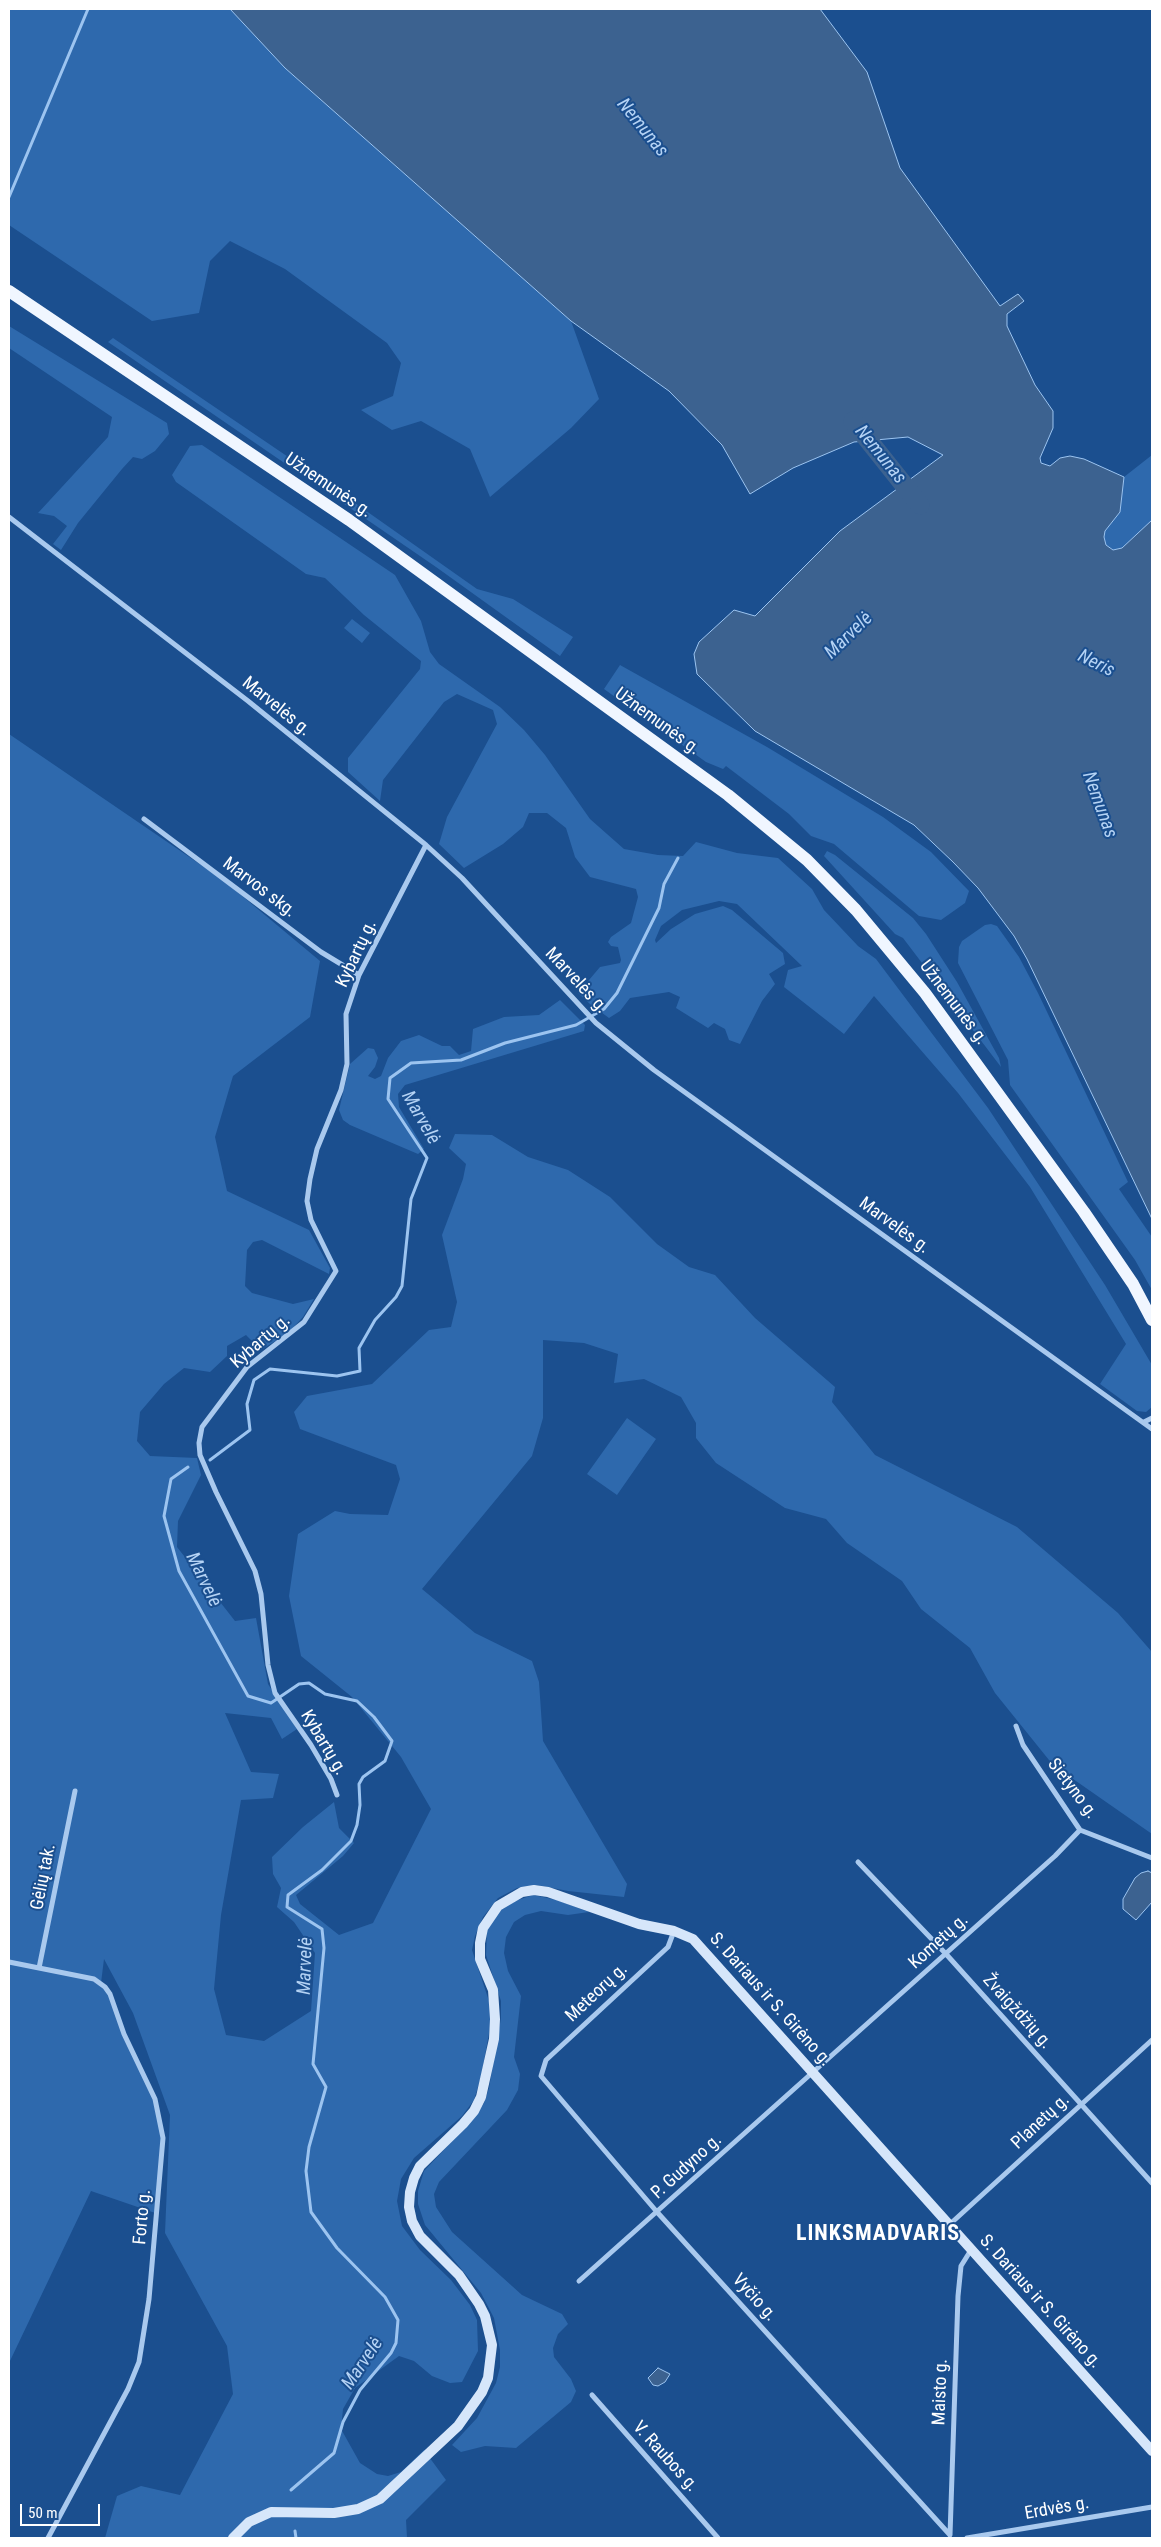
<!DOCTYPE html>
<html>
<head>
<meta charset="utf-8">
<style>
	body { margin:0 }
	#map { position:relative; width:1161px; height:2547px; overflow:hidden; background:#1b4f8f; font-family:"Roboto Condensed",sans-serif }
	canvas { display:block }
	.frame { position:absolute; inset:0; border:10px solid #fff; pointer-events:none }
	.scale { position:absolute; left:20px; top:2504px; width:80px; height:22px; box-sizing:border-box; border:2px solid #fff; border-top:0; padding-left:6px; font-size:15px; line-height:18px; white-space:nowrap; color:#fff; -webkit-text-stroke:4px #1b4f8f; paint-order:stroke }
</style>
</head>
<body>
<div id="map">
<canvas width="1161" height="2547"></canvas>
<div class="frame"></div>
<div class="scale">50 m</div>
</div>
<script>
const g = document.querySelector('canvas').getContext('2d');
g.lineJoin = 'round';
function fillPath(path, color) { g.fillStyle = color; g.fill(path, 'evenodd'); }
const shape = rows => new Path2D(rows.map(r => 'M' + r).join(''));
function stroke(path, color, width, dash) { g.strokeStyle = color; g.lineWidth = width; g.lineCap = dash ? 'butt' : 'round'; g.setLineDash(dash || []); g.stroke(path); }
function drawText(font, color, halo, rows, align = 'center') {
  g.font = font + ' "Roboto Condensed",sans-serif'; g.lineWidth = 4; g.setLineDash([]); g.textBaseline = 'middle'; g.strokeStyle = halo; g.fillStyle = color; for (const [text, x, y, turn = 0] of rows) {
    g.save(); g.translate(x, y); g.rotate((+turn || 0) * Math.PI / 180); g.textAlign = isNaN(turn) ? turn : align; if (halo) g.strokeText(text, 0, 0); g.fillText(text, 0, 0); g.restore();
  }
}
const green = shape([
	[9,9,230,9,285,68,571,321,599,399,571,428,490,497,470,449,421,421,392,430,361,410,393,396,401,363,387,343,285,269,230,241,210,261,199,313,152,321,9,225],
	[9,326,167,423,169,434,155,451,142,459,133,457,122,469,78,523,61,550,53,544,67,526,54,516,38,513,108,437,112,417,9,348],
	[113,338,328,484,477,589,513,599,573,637,560,656,436,567,108,342],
	[202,445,395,575,421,621,430,652,439,664,500,707,524,730,545,755,590,819,624,849,658,855,683,856,696,842,737,853,778,858,812,889,824,910,858,946,876,959,988,1108,1105,1285,1152,1365,1152,1407,1146,1412,1137,1411,1100,1384,1126,1344,1030,1187,958,1093,874,996,844,1034,784,987,788,970,802,966,737,904,719,901,682,910,661,926,655,940,656,943,671,929,695,914,723,906,732,910,783,953,785,964,769,974,775,984,762,1001,740,1044,729,1040,725,1029,714,1023,708,1028,676,1008,680,997,669,992,630,998,620,1011,609,1018,590,1004,578,993,600,967,620,963,621,960,618,947,611,946,608,942,611,937,631,923,638,897,636,889,590,877,575,857,566,828,547,813,529,813,523,827,503,844,464,868,439,844,447,817,497,724,493,710,457,694,444,702,383,780,380,801,348,772,348,758,420,669,421,661,364,615,325,578,306,574,176,482,172,475,190,446],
	[1152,455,1152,520,1122,548,1113,550,1106,545,1104,537,1105,531,1120,512,1124,477],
	[352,619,370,633,362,643,344,628],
	[620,665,767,747,883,817,931,852,969,891,965,903,941,920,919,916,834,844,811,836,789,814,726,766,723,769,706,762,604,689],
	[9,734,223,880,320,961,310,1017,233,1076,215,1137,227,1191,309,1230,330,1268,329,1274,262,1240,253,1242,247,1250,245,1286,252,1293,293,1304,314,1299,303,1317,288,1333,261,1350,246,1335,227,1346,227,1356,210,1372,184,1368,164,1384,140,1412,137,1441,150,1456,197,1458,201,1475,178,1521,177,1547,235,1621,256,1618,268,1684,297,1729,282,1739,271,1718,225,1713,251,1772,279,1774,273,1798,241,1800,221,1915,214,1989,226,2035,264,2041,311,2011,315,1953,294,1922,277,1907,281,1888,273,1874,272,1857,303,1827,334,1802,339,1828,354,1843,343,1856,296,1895,300,1904,339,1935,373,1923,431,1809,401,1757,352,1697,301,1656,289,1596,298,1534,335,1511,350,1514,388,1515,400,1479,396,1465,300,1429,294,1412,307,1396,372,1384,429,1330,451,1327,457,1302,442,1235,463,1179,466,1164,449,1148,455,1134,492,1135,528,1157,568,1170,610,1197,657,1244,689,1267,715,1275,755,1318,835,1387,832,1402,875,1455,1017,1527,1118,1613,1152,1652,1152,1834,1053,1765,995,1693,970,1648,921,1609,902,1581,847,1543,826,1519,785,1508,716,1463,696,1438,696,1423,681,1397,644,1379,614,1383,618,1354,584,1343,543,1340,543,1418,532,1456,422,1589,475,1633,532,1661,539,1682,543,1741,627,1884,624,1897,568,1891,537,1885,517,1888,498,1898,483,1917,475,1936,472,1950,490,2004,490,2028,481,2077,474,2100,462,2116,414,2158,401,2179,397,2201,402,2226,420,2250,451,2280,470,2305,477,2320,478,2351,462,2382,450,2383,432,2376,414,2361,399,2356,355,2388,343,2409,341,2429,360,2463,377,2474,388,2476,401,2472,424,2450,446,2480,406,2520,407,2538,105,2538,117,2496,141,2486,180,2495,233,2394,227,2346,165,2233,170,2115,133,2013,104,1959,101,1983,105,1987,155,2099,163,2138,158,2214,91,2191,9,2363],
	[827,851,835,855,913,918,926,934,957,982,999,1058,1001,1067,903,938,895,934,824,856],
	[991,924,997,926,1019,957,1038,993,1128,1182,1119,1189,1152,1237,1152,1290,1135,1260,1010,1085,1008,1060,958,963,959,947,962,941,985,925],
	[560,1000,585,1025,584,1031,405,1085,398,1094,399,1107,424,1149,418,1154,350,1125,343,1120,339,1110,350,1064,368,1048,374,1049,378,1058,375,1067,368,1076,375,1079,381,1076,388,1058,401,1041,419,1035,442,1046,450,1046,459,1055,471,1051,473,1029,504,1017,539,1015],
	[627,1418,656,1439,617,1495,587,1474],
	[533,1895,557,1900,589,1912,568,1915,541,1911,525,1915,514,1922,506,1937,504,1953,508,1971,521,1996,514,2057,520,2074,518,2090,507,2110,439,2182,434,2194,436,2207,452,2232,522,2295,562,2314,568,2324,558,2334,553,2348,554,2357,571,2379,576,2391,571,2402,516,2448,485,2446,461,2452,452,2445,477,2418,496,2383,500,2367,500,2350,494,2318,481,2293,425,2225,418,2204,418,2191,424,2171,474,2118,484,2103,489,2088,501,2018,501,2001,486,1955,487,1929,494,1916,509,1903]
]);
const water = shape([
	[230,9,820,9,867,72,900,168,1000,306,1018,294,1024,301,1007,314,1007,326,1035,385,1053,411,1053,428,1040,458,1041,463,1050,466,1060,458,1070,456,1084,459,1124,477,1120,512,1105,531,1104,537,1106,545,1113,550,1122,548,1152,520,1152,1219,1027,959,1014,936,978,888,953,862,914,825,755,731,697,674,694,654,699,642,734,610,755,616,840,531,943,455,908,437,854,442,793,468,750,494,722,445,669,391,571,321,285,68,230,9],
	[1148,1871,1152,1873,1152,1902,1136,1920,1123,1909,1123,1899,1135,1878,1141,1873,1148,1871],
	[658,2368,670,2374,665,2382,658,2386,653,2385,648,2378,658,2368]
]);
const stream = shape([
	[9,197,88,9],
	[210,1460,250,1430,247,1404,254,1380,270,1369,337,1376,360,1371,359,1348,375,1320,396,1297,402,1286,411,1199,427,1158,388,1099,390,1078,411,1063,461,1060,505,1043,576,1025,604,1009,617,993,659,908,664,884,678,858],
	[188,1467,171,1479,164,1516,179,1571,248,1696,271,1703,299,1684,309,1683,325,1694,357,1701,374,1717,392,1741,385,1761,363,1777,359,1784,360,1805,357,1825,351,1841,322,1870,288,1895,287,1907,322,1929,324,1948,313,2064,326,2087,309,2147,306,2171,311,2212,337,2248,385,2297,398,2320,396,2343,391,2353,360,2390,343,2422,334,2453,291,2490],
	[295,2531,296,2538]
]);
const river = shape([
	[853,421,920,505]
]);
const street = shape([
	[9,517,248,701,426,845,462,878,596,1023,654,1070,1152,1429],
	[144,819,321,952,359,975],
	[1144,1422,1152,1418],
	[1016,1726,1023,1745,1080,1830,1152,1858],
	[337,1795,331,1779,311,1745,275,1693,268,1665,261,1594,255,1571,216,1492,200,1455,199,1443,202,1427,247,1367,304,1322,336,1271,311,1220,307,1201,310,1179,317,1149,341,1090,347,1064,346,1014,359,975,426,845],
	[858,1862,946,1954,1152,2183],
	[674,1931,668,1947,546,2060,541,2076,657,2212,950,2535],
	[9,1962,94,1979,105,1987,110,1994,124,2034,155,2099,163,2138,149,2299,139,2362,128,2389,48,2538],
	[39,1968,75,1791],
	[949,2225,1152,2040],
	[579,2281,1055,1856,1080,1830],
	[592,2395,718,2538],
	[950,2535,958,2296,961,2266,971,2250],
	[967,2538,1152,2507]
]);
const secondary = shape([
	[233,2538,249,2522,271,2512,334,2513,358,2509,380,2499,458,2426,482,2392,488,2378,492,2345,485,2316,479,2304,459,2275,420,2236,412,2221,409,2207,410,2192,414,2178,420,2166,463,2124,474,2111,481,2097,494,2039,495,2019,493,1990,480,1959,480,1943,483,1928,498,1906,522,1892,534,1890,548,1892,639,1924,674,1931,693,1939,1152,2451]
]);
const primary = shape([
	[9,291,349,520,728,795,807,860,856,910,925,993,1084,1212,1133,1284,1152,1320]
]);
const streetNames = [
	["Užnemunės g.",328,486,34],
	["Marvelės g.",276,707,39],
	["Užnemunės g.",657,722,36],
	["Marvos skg.",259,888,37],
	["Kybartų g.",357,954,-65],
	["Marvelės g.",576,981,47],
	["Užnemunės g.",953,1003,53],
	["Marvelės g.",894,1226,36],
	["Kybartų g.",261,1342,-41],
	["Kybartų g.",323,1743,59],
	["Sietyno g.",1072,1789,53],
	["Gėlių tak.",44,1877,-79],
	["Kometų g.",939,1942,-42],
	["Meteorų g.",597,1993,-43],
	["S. Dariaus ir S. Girėno g.",770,2000,48],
	["Žvaigždžių g.",1017,2012,48],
	["Planetų g.",1041,2122,-43],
	["P. Gudyno g.",687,2167,-42],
	["Forto g.",143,2217,-85],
	["Vyčio g.",754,2298,48],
	["S. Dariaus ir S. Girėno g.",1040,2302,48],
	["Maisto g.",941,2392,-88],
	["V. Raubos g.",665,2457,48],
	["Erdvės g.",1057,2509,-10]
];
const waterNames = [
	["Nemunas",642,128,51],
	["Nemunas",880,455,51],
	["Marvelė",849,636,-44],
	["Neris",1096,664,26],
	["Nemunas",1099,805,70],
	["Marvelė",420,1118,60],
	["Marvelė",203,1580,64],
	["Marvelė",306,1966,-88],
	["Marvelė",363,2364,-56]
];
const districtNames = [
	["LINKSMADVARIS",878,2234]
];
fillPath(green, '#2e69ad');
fillPath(water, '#3c6290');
stroke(water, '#9cc4f0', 1);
stroke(stream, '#9cc4f0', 3);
stroke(river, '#3c6290', 19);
stroke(street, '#a9c9ee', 5);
stroke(secondary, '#d6e6fa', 10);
stroke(primary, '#f0f6ff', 12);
drawText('18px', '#fff', '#1b4f8f', streetNames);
drawText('italic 19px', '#b5d3f5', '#1b4f8f', waterNames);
g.letterSpacing = '1px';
drawText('bold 22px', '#fff', '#1b4f8f', districtNames);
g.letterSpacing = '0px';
</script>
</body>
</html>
